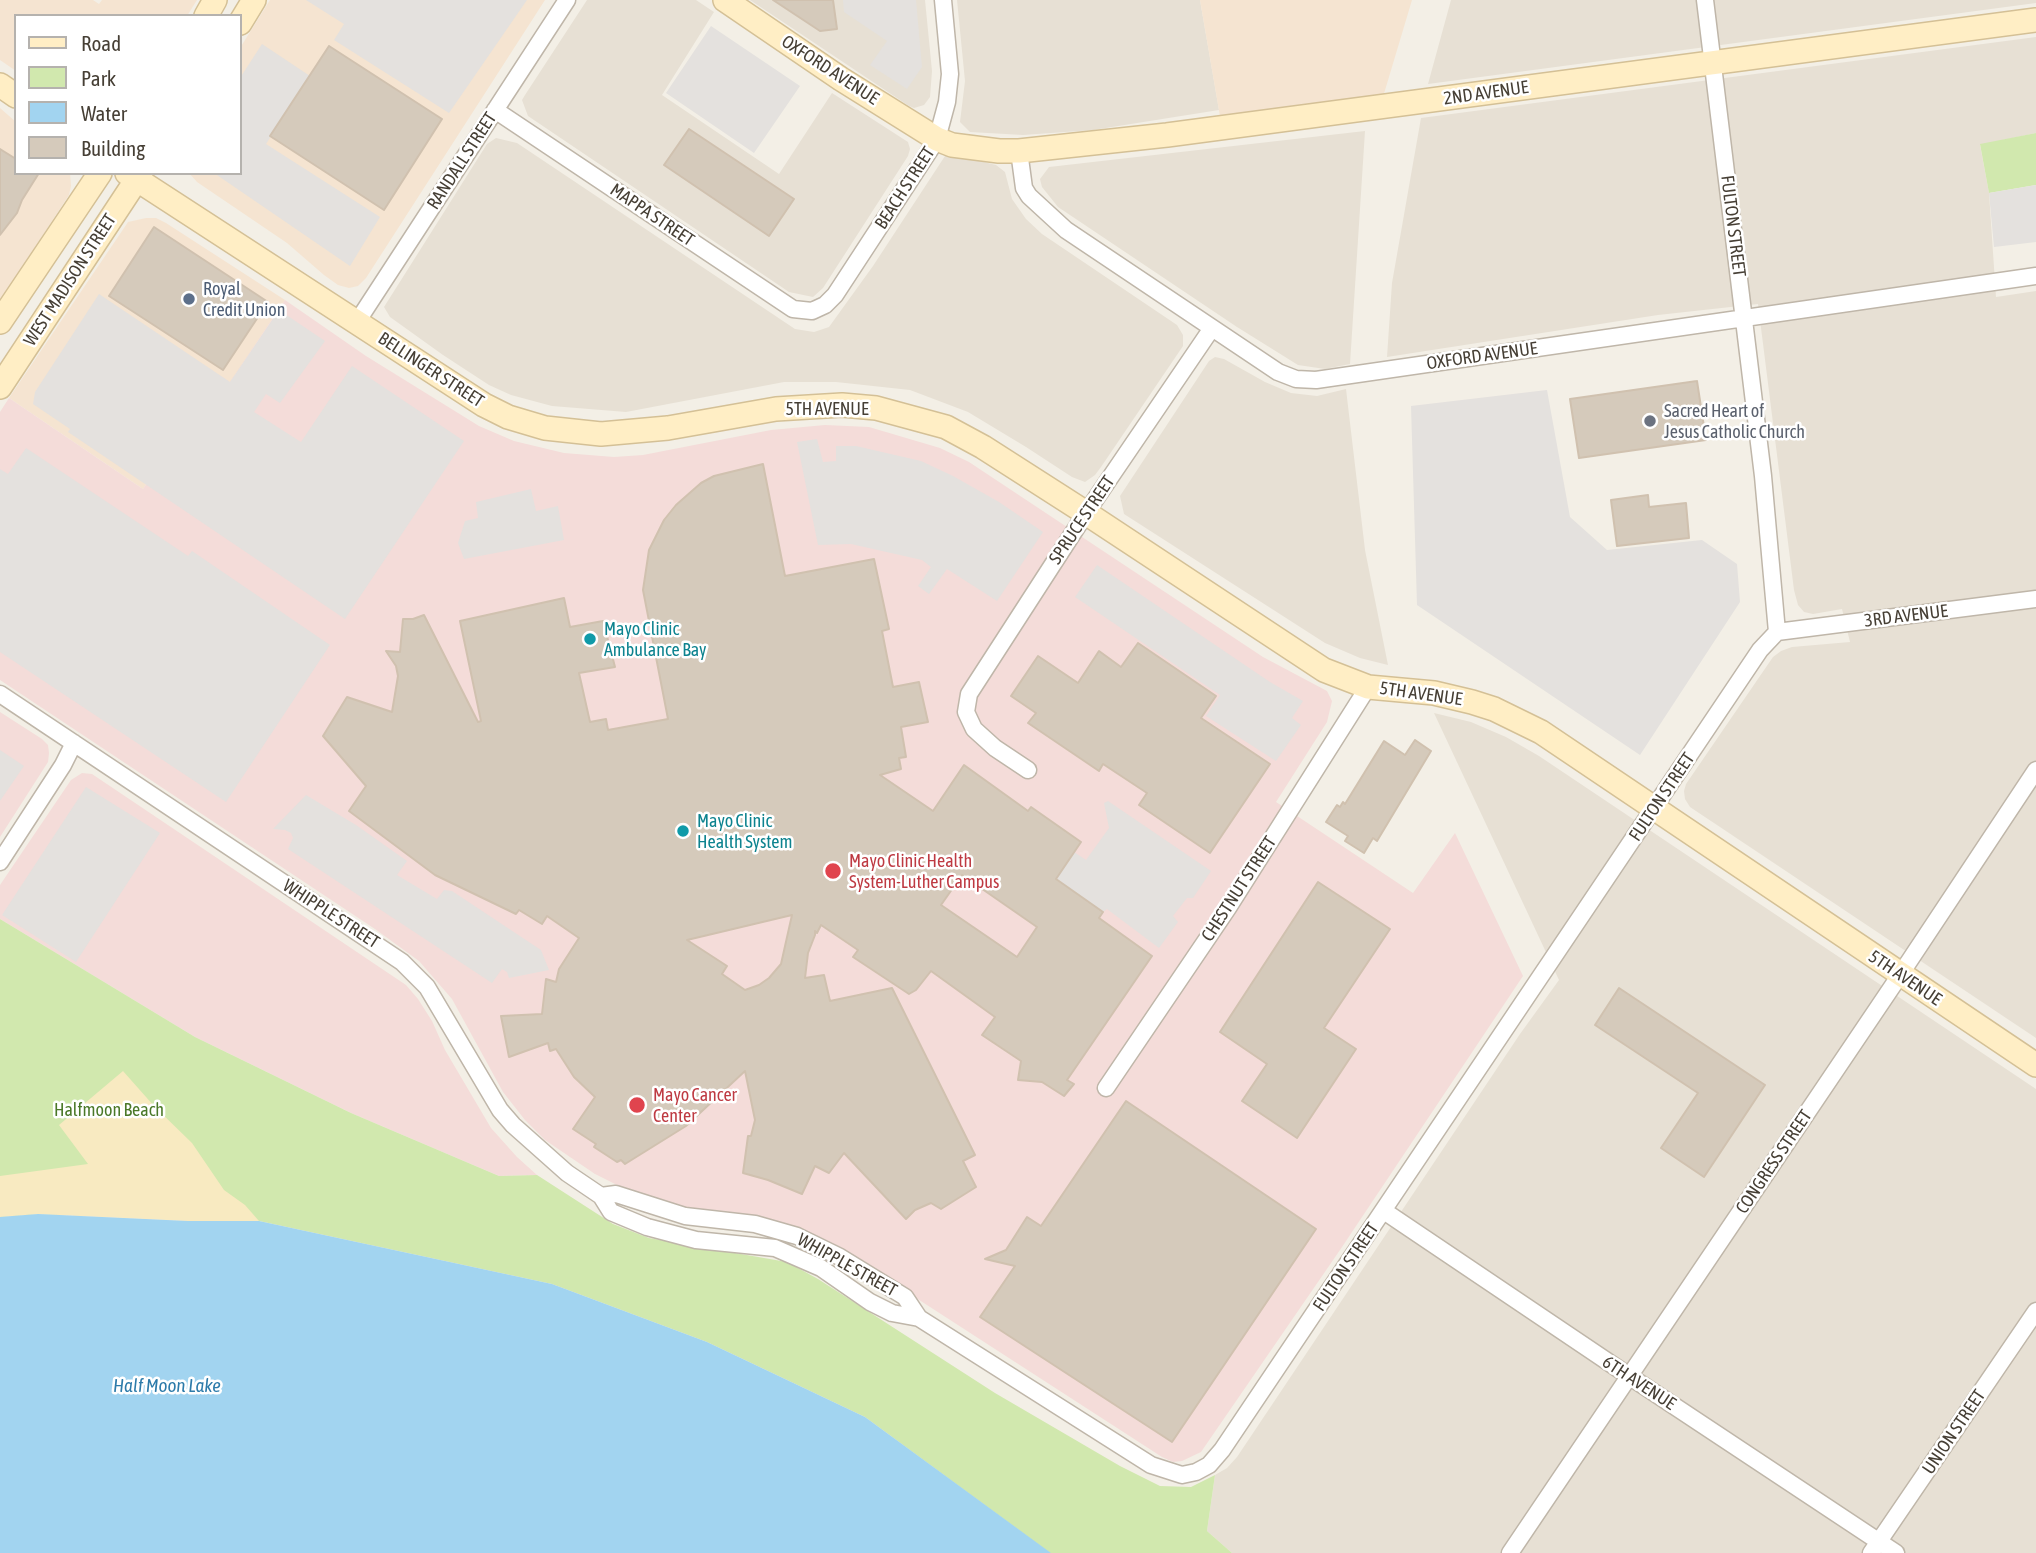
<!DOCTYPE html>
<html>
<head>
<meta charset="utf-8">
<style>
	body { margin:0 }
	#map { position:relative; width:2036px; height:1553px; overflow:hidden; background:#f3efe6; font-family:"Asap Condensed",sans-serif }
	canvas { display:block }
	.legend { position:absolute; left:14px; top:14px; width:228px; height:161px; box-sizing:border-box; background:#fff; border:2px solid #b5b2ae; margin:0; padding:9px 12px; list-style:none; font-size:21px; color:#463f35 }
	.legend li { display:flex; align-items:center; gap:14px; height:35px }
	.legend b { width:35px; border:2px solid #b5b2ae }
</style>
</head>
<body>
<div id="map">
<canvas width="2036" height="1553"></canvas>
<ul class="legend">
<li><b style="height:9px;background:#ffeec5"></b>Road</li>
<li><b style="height:19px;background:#d1e8ae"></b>Park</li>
<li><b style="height:19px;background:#a2d4f0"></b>Water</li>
<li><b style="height:19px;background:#d5cabb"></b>Building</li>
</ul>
</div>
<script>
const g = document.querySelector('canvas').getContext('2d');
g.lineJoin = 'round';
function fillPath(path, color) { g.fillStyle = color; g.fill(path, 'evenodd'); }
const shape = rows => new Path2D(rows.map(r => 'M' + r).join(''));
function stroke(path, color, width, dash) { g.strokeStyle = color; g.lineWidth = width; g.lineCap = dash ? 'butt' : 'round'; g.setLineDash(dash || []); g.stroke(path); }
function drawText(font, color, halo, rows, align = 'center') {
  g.font = font + ' "Asap Condensed",sans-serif'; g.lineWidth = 5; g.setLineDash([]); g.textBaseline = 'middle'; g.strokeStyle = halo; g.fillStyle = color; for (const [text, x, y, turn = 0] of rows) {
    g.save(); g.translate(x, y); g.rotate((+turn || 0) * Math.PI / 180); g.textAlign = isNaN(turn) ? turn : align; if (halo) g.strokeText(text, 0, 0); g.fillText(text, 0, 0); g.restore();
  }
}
const residential = shape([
	[587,0,696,0,714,12,662,95,779,174,832,93,908,142,910,149,908,156,823,288,813,297,789,292,528,116,522,100,525,95],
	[750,0,925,0,932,71,930,97,924,105,914,108,909,106],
	[957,0,1200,0,1219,110,1093,130,1023,135,970,132,960,122,965,81],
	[1451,0,2036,0,2036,3,1428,84],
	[2036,37,2036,133,1980,145,1989,193,1996,297,2036,291,2036,1038,1690,807,1685,799,1684,791,1686,784,1773,657,1781,651,1792,647,1850,642,1842,609,1813,614,1804,612,1798,605,1794,590,1758,304,1658,315,1387,357,1392,283,1421,118],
	[1365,131,1350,364,1325,369,1298,365,1237,327,1058,207,1042,187,1040,179,1049,167],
	[496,138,517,143,795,329,814,332,829,327,873,266,945,156,964,157,996,165,1005,172,1012,199,1026,219,1042,234,1177,325,1183,335,1183,346,1101,467,1095,475,1085,482,1072,477,1026,447,968,412,910,390,836,382,784,382,626,412,552,406,511,395,489,385,443,355,390,317,384,307,487,144],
	[1215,357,1224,359,1265,382,1291,393,1317,396,1346,389,1365,550,1388,665,1360,658,1325,643,1124,514,1120,496,1209,361],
	[1434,713,1471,722,1506,737,1539,756,2036,1089,2036,1553,1232,1553,1207,1531,1215,1475,1227,1468,1237,1457,1520,1034,1559,980]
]);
const commercial = shape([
	[0,0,93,0,99,4,102,0,197,0,187,16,16,16,16,71,0,60],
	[270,0,545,0,366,278,358,286,349,288,338,285,324,275,287,243,197,182,189,173,240,173,240,48],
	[1200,0,1412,0,1380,107,1222,128],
	[0,108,16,122,16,173,70,173,71,186,69,195,0,301],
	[146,218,156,218,166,223,285,300,230,383,219,376,143,489,9,398,124,228,128,222]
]);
const medical = shape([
	[285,300,366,356,479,426,514,441,564,453,614,457,643,455,771,430,825,425,869,427,940,448,969,462,1263,657,1327,691,1332,701,1327,722,1276,802,1413,893,1455,833,1523,976,1340,1250,1201,1452,1182,1461,1173,1462,1162,1457,845,1252,675,1208,637,1195,595,1174,545,1140,525,1120,503,1092,452,999,419,961,375,929,0,680,0,412,9,398,143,489,219,375,230,382],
	[0,712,42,739,48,745,49,753,48,762,0,837],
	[82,773,92,774,406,985,418,999,432,1021,445,1050,491,1128,517,1157,537,1175,499,1176,351,1113,195,1037,0,919,0,885,71,780]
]);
const green = shape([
	[2036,133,2036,185,1989,193,1980,144],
	[0,919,195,1037,351,1113,499,1176,537,1175,613,1224,649,1238,787,1262,818,1279,995,1393,1120,1466,1160,1486,1191,1487,1215,1475,1207,1531,1232,1553,1050,1553,865,1417,707,1342,552,1284,259,1221,38,1214,0,1217]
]);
const sand = shape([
	[123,1071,154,1106,192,1143,224,1190,245,1205,259,1221,188,1221,38,1214,0,1217,0,1176,88,1164,59,1125]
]);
const parking = shape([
	[306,0,527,0,449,113,334,40,344,24],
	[843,0,916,0,922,67,907,89,870,65,887,41,844,12],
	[711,26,800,86,754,153,666,93],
	[262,44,310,76,266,144,380,217,350,266,214,173,240,173,240,78],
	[2036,185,2036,242,1994,247,1989,193],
	[99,294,230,382,279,310,325,341,280,403,266,394,254,412,301,442,352,366,464,441,345,619,68,432,70,429,33,404,35,392],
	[1547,390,1570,517,1607,550,1702,540,1737,564,1740,602,1640,755,1417,605,1411,406],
	[817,439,823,462,836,461,836,446,856,446,921,461,953,476,999,502,1043,532,997,601,947,569,929,594,918,586,931,567,922,560,851,544,818,545,797,442],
	[26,448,188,556,192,551,330,645,226,802,0,652,0,469,8,474],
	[531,489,536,511,558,506,564,540,464,559,458,543,465,521,478,518,476,502],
	[1097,565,1270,682,1303,701,1292,718,1301,725,1276,761,1206,716,1220,695,1075,597],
	[0,750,24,766,0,801],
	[86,787,160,833,76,962,2,915],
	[306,795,356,825,407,861,397,875,437,899,444,890,452,891,541,950,549,970,509,978,507,972,502,969,492,983,288,849,293,838,291,833,285,830,273,829],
	[1108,801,1211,871,1193,898,1187,898,1173,916,1178,922,1159,948,1107,909,1103,912,1056,879,1074,852,1086,860,1109,828,1104,803]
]);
const water = shape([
	[38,1214,188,1221,259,1221,552,1284,707,1342,865,1417,1051,1553,0,1553,0,1217]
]);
const building = shape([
	[773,0,833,0,837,29,820,31,773,0],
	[329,46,442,119,384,210,270,136,329,46],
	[689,129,794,199,769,236,664,165,689,129],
	[0,149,16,159,16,173,39,173,22,200,17,213,0,235,0,149],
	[154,227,268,302,223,370,109,296,154,227],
	[1697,381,1706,440,1579,458,1570,399,1697,381],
	[763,464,785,576,874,559,889,629,882,631,893,687,919,682,928,722,901,727,906,757,899,758,901,769,880,775,933,811,964,765,1028,811,1031,807,1081,842,1056,879,1103,912,1099,918,1152,956,1067,1080,1074,1084,1064,1096,1042,1082,1018,1080,1021,1061,982,1035,995,1017,931,971,916,990,909,994,853,957,858,950,821,925,817,933,815,931,815,935,808,953,805,978,824,975,830,1001,892,988,975,1155,963,1161,976,1187,941,1209,931,1203,915,1210,906,1219,844,1153,829,1173,815,1166,802,1194,768,1180,743,1173,748,1136,751,1136,755,1120,745,1071,686,1126,625,1164,621,1160,617,1162,594,1147,596,1144,573,1129,595,1097,574,1077,556,1049,550,1051,548,1043,509,1057,501,1016,542,1014,546,979,556,982,559,969,579,938,547,916,542,924,519,910,516,914,435,875,349,811,366,786,323,736,347,697,392,712,398,676,396,666,386,651,400,652,403,619,413,619,424,615,478,722,481,721,460,621,564,598,570,627,603,621,615,667,579,673,590,722,606,719,608,730,668,719,643,590,649,550,664,520,676,505,701,483,714,476,763,464],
	[962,875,1037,927,1017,957,941,905,962,875],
	[792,915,781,964,769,978,759,985,745,990,722,974,727,966,687,940,792,915],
	[1648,495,1649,507,1686,503,1689,538,1617,546,1611,500,1648,495],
	[1138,643,1216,696,1201,718,1270,764,1210,853,1139,805,1147,793,1103,764,1099,771,1028,723,1036,713,1011,696,1038,656,1078,683,1099,651,1121,667,1138,643],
	[1415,740,1431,751,1377,841,1373,838,1364,853,1345,841,1348,836,1326,822,1337,805,1340,807,1343,802,1345,804,1384,741,1405,755,1415,740],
	[1318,882,1390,929,1324,1028,1356,1049,1297,1138,1242,1101,1267,1064,1220,1032,1318,882],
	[1619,988,1765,1085,1704,1177,1661,1148,1698,1093,1595,1025,1619,988],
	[1126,1101,1316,1229,1172,1442,980,1317,1015,1266,985,1259,1006,1250,1027,1217,1041,1226,1126,1101]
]);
const street = shape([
	[495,110,793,309,812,311,825,305,835,295,937,139,947,102,950,74,943,0],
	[1019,151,1024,188,1029,196,1066,230,1278,372,1296,379,1316,380,2036,276],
	[357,322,567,0],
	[1777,632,2036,599],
	[0,694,402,962,427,987,500,1110,513,1125,567,1173,601,1196,611,1212,647,1227,696,1240,775,1248,821,1268,870,1302,892,1313,919,1318,1151,1465,1182,1475,1196,1472,1209,1465,1222,1450,1760,650,1777,632,1763,476,1705,0],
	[1028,770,995,748,974,729,966,712,969,694,1086,513,1212,328],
	[0,862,63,765,74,743],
	[1106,1088,1228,908,1368,687],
	[601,1196,616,1194,685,1216,755,1224,797,1236,840,1257,905,1297,919,1318],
	[1384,1211,1629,1376,1896,1553],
	[1510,1553,1900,975,2036,770],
	[1871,1553,2036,1311]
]);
const secondary = shape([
	[725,0,841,79,937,139,952,145,999,151,1019,151,1167,135,2036,20],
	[206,16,215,0],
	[240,23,254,0],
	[0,85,16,96],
	[127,173,484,405,508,417,545,428,601,434,668,428,776,409,842,405,876,408,946,427,983,447,1086,513,1324,670,1368,687,1434,693,1472,702,1494,709,1541,732,2036,1065],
	[0,322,100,173],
	[0,387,141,173]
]);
const markers = [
	[189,299,7,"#5c6f8a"],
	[1650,421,7,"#6b7280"],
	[590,639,7,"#0f9aa8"],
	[683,831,7,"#0f9aa8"],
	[833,871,9,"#e0444e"],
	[637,1105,9,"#e0444e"]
];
const streetNames = [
	["OXFORD AVENUE",830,70,33],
	["2ND AVENUE",1486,93,-8],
	["RANDALL STREET",462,161,-57],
	["BEACH STREET",905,188,-57],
	["MAPPA STREET",652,215,34],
	["FULTON STREET",1733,226,83],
	["WEST MADISON STREET",70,280,-57],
	["OXFORD AVENUE",1482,356,-8],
	["BELLINGER STREET",431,370,33],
	["5TH AVENUE",827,409],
	["SPRUCE STREET",1082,520,-56],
	["3RD AVENUE",1906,616,-7],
	["5TH AVENUE",1421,694,8],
	["FULTON STREET",1662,797,-56],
	["CHESTNUT STREET",1239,889,-57],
	["WHIPPLE STREET",331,914,33],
	["5TH AVENUE",1905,978,34],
	["CONGRESS STREET",1774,1162,-56],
	["WHIPPLE STREET",847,1265,29],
	["FULTON STREET",1346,1267,-56],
	["6TH AVENUE",1639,1383,33],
	["UNION STREET",1954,1432,-56]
];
const serviceNames = [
	["Royal",203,289],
	["Credit Union",203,310]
];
const worshipNames = [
	["Sacred Heart of",1664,411],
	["Jesus Catholic Church",1664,432]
];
const cultureNames = [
	["Mayo Clinic",604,629],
	["Ambulance Bay",604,650],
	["Mayo Clinic",697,821],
	["Health System",697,842]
];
const healthNames = [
	["Mayo Clinic Health",849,861],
	["System-Luther Campus",849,882],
	["Mayo Cancer",653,1095],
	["Center",653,1116]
];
const parkNames = [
	["Halfmoon Beach",109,1110]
];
const waterNames = [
	["Half Moon Lake",167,1386]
];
fillPath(residential, '#e7e0d4');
fillPath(commercial, '#f5e4d1');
fillPath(medical, '#f4dcd9');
fillPath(green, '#d1e8ae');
fillPath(sand, '#f8eac1');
fillPath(parking, '#e4e1de');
fillPath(water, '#a2d4f0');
fillPath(building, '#d5cabb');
stroke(building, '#d0c1af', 2);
stroke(street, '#bfb6a9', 19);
stroke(secondary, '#d4c096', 26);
stroke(street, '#fff', 16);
stroke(secondary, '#ffeec5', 23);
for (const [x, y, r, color] of markers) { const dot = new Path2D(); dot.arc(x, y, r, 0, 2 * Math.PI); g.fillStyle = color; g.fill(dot); stroke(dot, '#fff', 2.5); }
drawText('18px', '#463f35', '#fff', streetNames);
drawText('18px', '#4e5e75', '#fff', serviceNames, 'left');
drawText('18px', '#5b616d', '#fff', worshipNames, 'left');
drawText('18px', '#0d838f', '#fff', cultureNames, 'left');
drawText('18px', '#be3a42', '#fff', healthNames, 'left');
drawText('18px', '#4a7828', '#fff', parkNames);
drawText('italic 19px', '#2d7baa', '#fff', waterNames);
</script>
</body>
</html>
